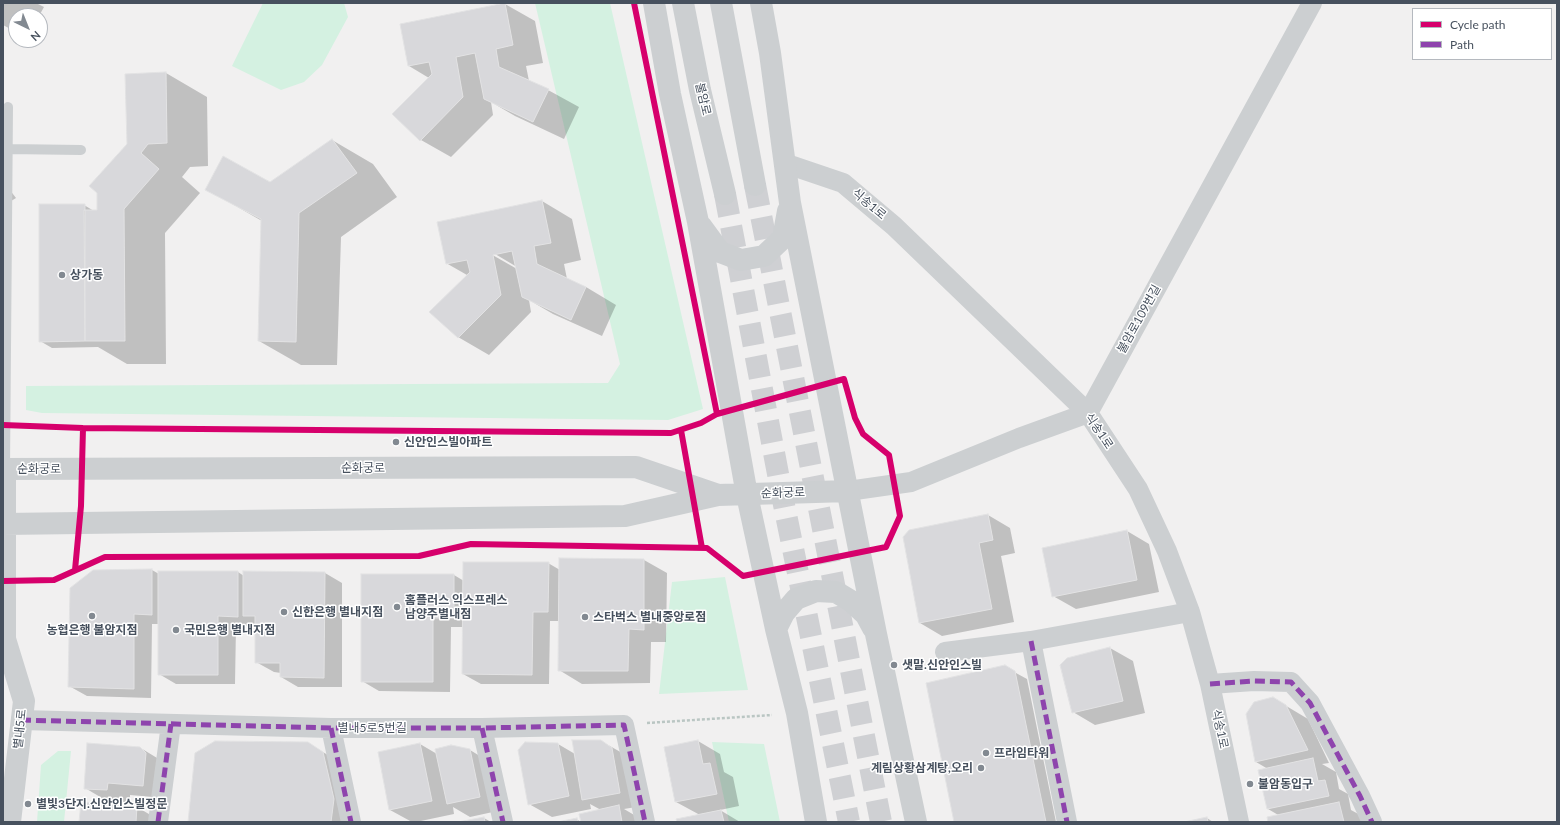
<!DOCTYPE html>
<html>
<head>
<meta charset="utf-8">
<style>
	body { margin:0 }
	#map { position:relative; width:1560px; height:825px; overflow:hidden; background:#f1f0f0; font-family:Lato,sans-serif }
	canvas { display:block }
	.frame { position:absolute; inset:0; border:4px solid #47515e; pointer-events:none }
	.legend { position:absolute; left:1412px; top:8px; width:140px; height:52px; box-sizing:border-box; background:#fff; border:1px solid #b5b9bf; margin:0; padding:5px 7px; list-style:none; font-size:12px; color:#47515e }
	.legend li { display:flex; align-items:center; gap:8px; height:20px }
	.legend b { width:20px; border:1px solid #b5b9bf }
	.north { position:absolute; left:8px; top:8px; width:40px; height:40px; box-sizing:border-box; background:#fff; border:1px solid #b5b9bf; border-radius:50%; rotate:137deg; font-size:11px; font-weight:700; line-height:16px; text-align:center; color:#47515e }
	.north::after { content:''; display:block; margin:auto; width:14px; height:18px; background:#828991; clip-path:polygon(50% 0,100% 100%,50% 72%,0 100%) }
</style>
</head>
<body>
<div id="map">
<canvas width="1560" height="825"></canvas>
<div class="frame"></div>
<ul class="legend">
<li><b style="height:5px;background:#d6006c"></b>Cycle path</li>
<li><b style="height:5px;background:#8e44ad"></b>Path</li>
</ul>
<div class="north">N</div>
</div>
<script>
const g = document.querySelector('canvas').getContext('2d');
g.lineJoin = 'round';
function fillPath(path, color) { g.fillStyle = color; g.fill(path, 'evenodd'); }
const shape = rows => new Path2D(rows.map(r => 'M' + r).join(''));
function stroke(path, color, width, dash) { g.strokeStyle = color; g.lineWidth = width; g.lineCap = dash ? 'butt' : 'round'; g.setLineDash(dash || []); g.stroke(path); }
function drawText(font, color, halo, rows, align = 'center') {
  g.font = font + ' Lato,"Noto Sans KR",sans-serif'; g.lineWidth = 3; g.setLineDash([]); g.textBaseline = 'middle'; g.strokeStyle = halo; g.fillStyle = color; for (const [text, x, y, turn = 0] of rows) {
    g.save(); g.translate(x, y); g.rotate((+turn || 0) * Math.PI / 180); g.textAlign = isNaN(turn) ? turn : align; if (halo) g.strokeText(text, 0, 0); g.fillText(text, 0, 0); g.restore();
  }
}
const green = shape([
	[263,3,344,3,348,17,322,65,304,82,281,90,232,66],
	[535,3,610,3,703,409,668,420,42,413,26,410,26,386,608,383,620,364],
	[725,577,748,690,659,694,672,582],
	[712,742,764,744,780,822,729,822],
	[58,751,71,751,64,822,37,822,41,765]
]);
const shadow = shape([
	[3,3,36,3,44,7,39,16,16,16,16,32,3,25],
	[505,4,535,21,543,63,526,66,529,81,548,90,579,107,564,139,515,116,491,102,493,115,451,157,421,140,429,78,409,66],
	[166,73,207,97,208,166,190,167,182,177,200,193,165,233,166,364,127,364,98,347,52,348,40,341,84,205,94,211,98,211,128,144],
	[332,140,373,164,397,197,341,237,337,365,301,365,259,341,262,221,206,189,270,183],
	[3,181,16,198,3,206],
	[542,201,572,219,581,260,564,264,567,279,586,287,616,305,602,336,553,314,529,300,531,312,489,355,458,337,467,275,446,263],
	[490,251,517,267,517,269,489,253],
	[988,515,1010,528,1015,553,1001,556,1014,622,942,636,920,623],
	[1127,531,1149,544,1159,592,1076,609,1053,596],
	[560,559,644,560,667,573,666,642,651,642,650,683,582,684,559,670,560,621,550,621,549,684,481,684,463,674,464,627,451,627,450,692,379,691,362,681,454,575,464,581,548,563,560,570],
	[152,570,159,574,159,572,238,572,244,576,325,573,342,583,342,687,298,687,281,677,281,673,274,672,256,662,256,626,236,626,235,684,176,684,159,674,159,624,152,624,151,698,87,696,69,686],
	[1110,648,1133,661,1145,713,1095,725,1073,712],
	[1005,667,1027,679,1056,822,955,822],
	[1273,698,1308,719,1329,763,1322,764,1336,772,1339,789,1348,794,1351,810,1362,816,1363,822,1269,822,1280,816,1268,809,1268,769,1256,762],
	[601,741,624,754,642,806,624,809,641,819,642,822,562,822,576,819,581,822,601,810,590,804,591,809,552,817,529,804,558,744,575,754],
	[698,741,720,754,724,772,733,777,739,806,720,810,740,822,678,822,700,815,676,802],
	[308,743,341,763,350,822,189,822],
	[420,744,437,754,470,750,493,764,502,810,470,817,453,807,454,814,416,822,412,822,390,810,379,752],
	[139,747,162,761,165,798,130,795,130,803,107,801,85,788],
	[137,807,159,820,159,822,80,822],
	[484,818,491,822,463,822],
	[1207,818,1213,822,1189,822]
]);
const building = shape([
	[505,3,513,45,496,49,499,67,549,89,533,122,484,99,475,53,456,57,463,97,420,141,392,114,432,74,429,62,408,66,400,24,505,3],
	[166,72,167,143,148,144,141,153,159,169,124,209,125,341,85,341,84,210,97,210,97,193,89,186,127,144,125,74,166,72],
	[332,139,357,173,299,213,296,342,258,341,261,219,205,190,223,156,270,182,332,139],
	[542,200,551,243,534,246,537,264,586,287,571,320,522,297,512,251,493,255,501,295,458,338,429,312,470,272,467,260,446,264,437,222,542,200],
	[39,204,85,204,85,341,39,342,39,204],
	[988,514,993,540,979,543,992,609,919,623,903,537,909,530,988,514],
	[1127,530,1137,580,1052,597,1042,548,1127,530],
	[559,558,644,559,644,630,629,629,628,671,558,671,559,558],
	[463,562,549,562,548,612,533,612,532,675,462,674,463,562],
	[152,569,152,615,134,614,134,689,68,687,70,588,93,570,152,569],
	[158,571,238,571,238,617,218,616,218,675,158,675,158,571],
	[243,571,325,572,324,678,280,677,280,663,255,663,255,616,243,616,243,571],
	[361,574,454,574,454,618,433,618,433,682,361,682,361,574],
	[1110,647,1123,701,1072,713,1060,665,1067,658,1110,647],
	[1005,665,1015,671,1046,822,954,822,926,683,1005,665],
	[1273,697,1286,705,1308,750,1255,762,1246,714,1254,702,1273,697],
	[572,740,601,740,612,748,620,793,582,800,572,740],
	[698,740,703,764,710,763,717,794,675,802,664,747,698,740],
	[215,741,308,742,323,752,334,799,331,822,188,822,195,753,215,741],
	[525,742,558,743,569,796,528,805,518,750,525,742],
	[87,743,140,747,146,753,143,786,108,783,107,790,84,789,87,743],
	[420,743,432,801,389,810,378,752,420,743],
	[451,745,470,749,480,797,447,804,435,749,451,745],
	[1313,758,1318,781,1325,780,1329,796,1267,809,1258,770,1313,758],
	[81,802,137,806,136,822,79,822,81,802],
	[1339,802,1344,822,1268,822,1267,817,1339,802],
	[619,805,622,822,581,822,579,814,619,805],
	[721,810,724,822,677,822,676,819,721,810],
	[484,817,485,822,458,822,484,817],
	[1207,817,1208,822,1184,822,1207,817],
	[577,818,578,822,557,822,577,818]
]);
const tertiaryTunnel = shape([
	[755,185,881,822],
	[725,194,782,495,849,822]
]);
const path = shape([
	[647,723,772,715]
]);
const service = shape([
	[8,149,81,150],
	[5,469,8,107]
]);
const minor = shape([
	[784,163,843,183,894,226,1088,413,1138,489,1167,551,1190,612,1210,684,1239,822],
	[848,491,911,482,1019,438,1088,413,1312,3],
	[1031,641,1067,822],
	[945,652,1031,641,1190,612],
	[1210,684,1254,681,1291,682,1310,703,1360,796,1372,822],
	[21,720,331,728,482,728,624,725,645,822],
	[331,728,351,822],
	[482,728,503,822],
	[158,822,171,724]
]);
const tertiary = shape([
	[654,3,670,94,698,222,747,495,776,629,797,713,816,822],
	[683,3,700,90,725,194],
	[721,3,755,185],
	[761,3,770,53,790,203,876,634,916,822],
	[701,226,720,252,741,260,764,256,783,238,788,211],
	[3,469,636,467,718,495],
	[5,469,5,639,24,701,10,822],
	[3,524,625,516,718,495,848,491],
	[776,629,784,613,796,599,816,591,836,592,851,601,866,615,873,628]
]);
const quiet = shape([
	[1031,641,1067,822],
	[1210,684,1254,681,1291,682,1310,703,1360,796,1372,822],
	[21,720,331,728,482,728,624,725,645,822],
	[331,728,351,822],
	[482,728,503,822],
	[158,822,171,724]
]);
const cycleway = shape([
	[634,3,717,414],
	[3,425,83,428,671,433,701,423,717,414,844,379,855,418,863,434,889,455,900,516,886,547,743,576,707,548,471,544,419,556,105,557,54,580,3,581],
	[681,430,702,548],
	[75,570,81,506,83,428]
]);
const markers = [
	[62,275,4,"#828991"],
	[396,442,4,"#828991"],
	[397,607,4,"#828991"],
	[284,612,4,"#828991"],
	[92,616,4,"#828991"],
	[585,617,4,"#828991"],
	[176,630,4,"#828991"],
	[894,665,4,"#828991"],
	[986,753,4,"#828991"],
	[981,768,4,"#828991"],
	[1250,784,4,"#828991"],
	[28,804,4,"#828991"]
];
const streetNames = [
	["불암로",703,99,77],
	["식송1로",869,204,40],
	["불암로109번길",1139,319,-61],
	["식송1로",1099,431,56],
	["순화궁로",363,468],
	["순화궁로",39,469],
	["순화궁로",783,493,-2],
	["별내5로5번길",372,728],
	["별내5로",20,729,-84],
	["식송1로",1220,729,78]
];
const poiNames = [
	["상가동",70,275],
	["신안인스빌아파트",404,442],
	["홈플러스 익스프레스",405,600],
	["남양주별내점",405,614],
	["신한은행 별내지점",292,612],
	["스타벅스 별내중앙로점",593,617],
	["농협은행 불암지점",92,630,"center"],
	["국민은행 별내지점",184,630],
	["샛말.신안인스빌",902,665],
	["프라임타워",994,753],
	["계림상황삼계탕,오리",973,768,"right"],
	["불암동입구",1258,784],
	["별빛3단지.신안인스빌정문",36,804]
];
fillPath(green, '#d4f1e1');
fillPath(shadow, '#0003');
fillPath(building, '#d8d8db');
stroke(building, '#e2e2e3', 1);
stroke(tertiaryTunnel, '#cfd0d3', 22, [22, 11]);
stroke(path, '#bac6c3', 2.5, [3, 2]);
stroke(service, '#cccfd1', 10);
stroke(minor, '#cccfd1', 20);
stroke(tertiary, '#cccfd1', 22);
stroke(quiet, '#8e44ad', 5, [10, 5]);
stroke(cycleway, '#d6006c', 6);
for (const [x, y, r, color] of markers) { const dot = new Path2D(); dot.arc(x, y, r, 0, 2 * Math.PI); g.fillStyle = color; g.fill(dot); stroke(dot, '#fff', 1.5); }
drawText('12px', '#47515e', '#fff', streetNames);
drawText('bold 12px', '#47515e', '#fff', poiNames, 'left');
</script>
</body>
</html>
